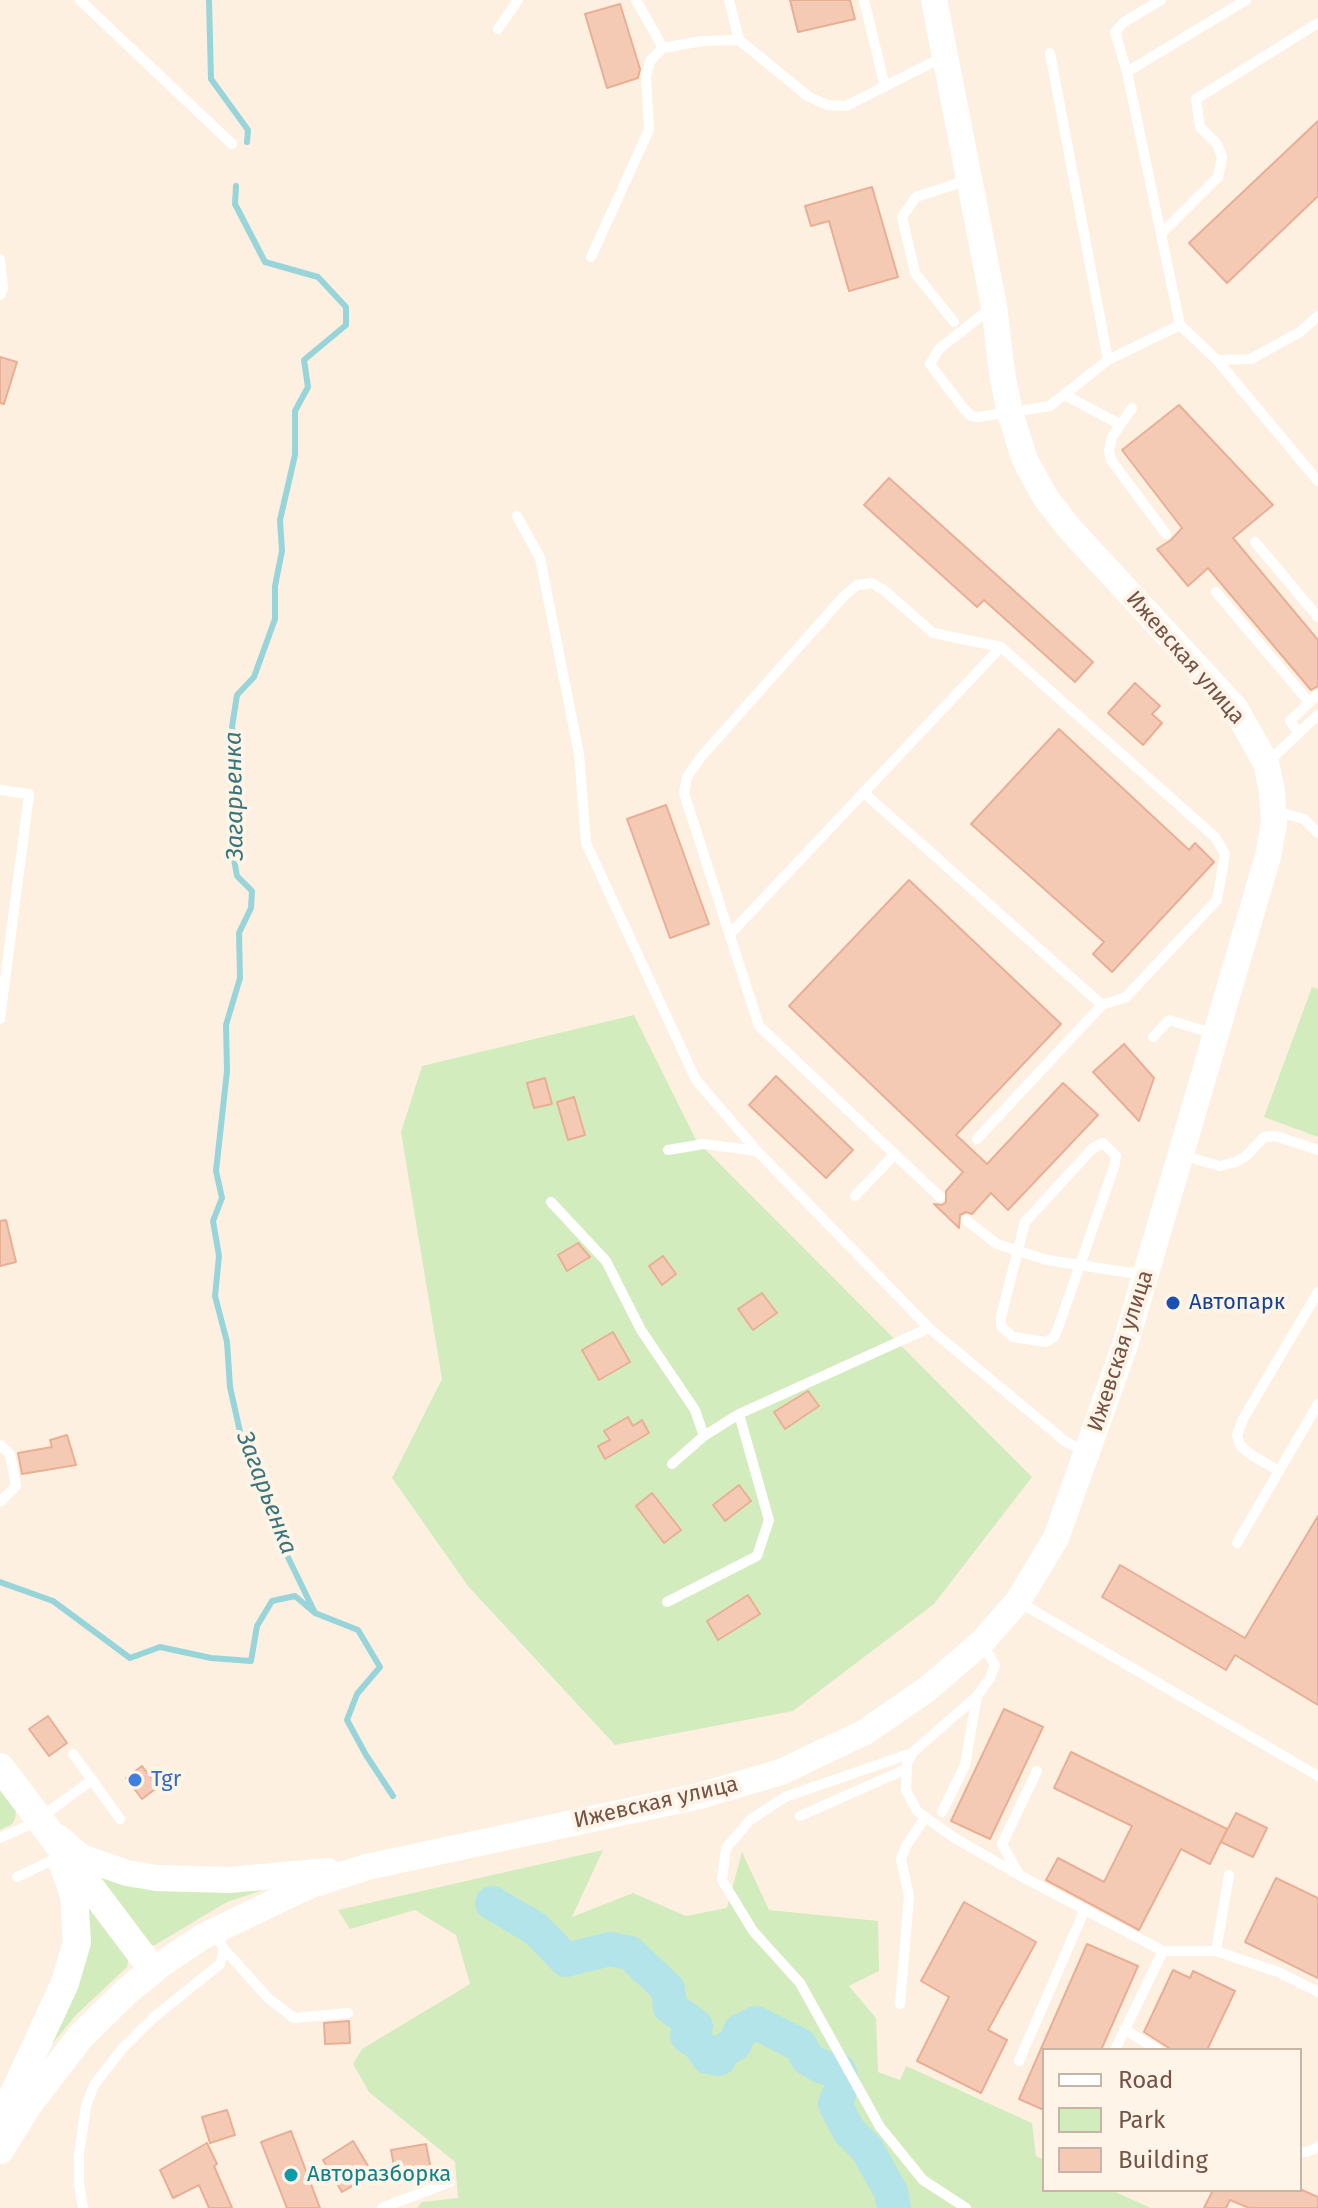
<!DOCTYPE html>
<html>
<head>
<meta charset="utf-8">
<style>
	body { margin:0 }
	#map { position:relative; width:1318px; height:2208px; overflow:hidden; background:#fef0e0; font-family:"Fira Sans",sans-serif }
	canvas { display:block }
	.legend { position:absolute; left:1042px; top:2048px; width:260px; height:144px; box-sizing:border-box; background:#fff4e8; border:2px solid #c8b4a7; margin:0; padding:10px 14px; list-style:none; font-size:24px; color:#765345 }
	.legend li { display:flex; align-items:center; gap:16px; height:40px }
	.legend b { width:40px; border:2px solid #c8b4a7 }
</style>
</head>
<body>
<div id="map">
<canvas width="1318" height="2208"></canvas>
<ul class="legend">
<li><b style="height:10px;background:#fff"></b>Road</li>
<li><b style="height:22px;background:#d3ecbd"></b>Park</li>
<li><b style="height:22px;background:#f5cab5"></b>Building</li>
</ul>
</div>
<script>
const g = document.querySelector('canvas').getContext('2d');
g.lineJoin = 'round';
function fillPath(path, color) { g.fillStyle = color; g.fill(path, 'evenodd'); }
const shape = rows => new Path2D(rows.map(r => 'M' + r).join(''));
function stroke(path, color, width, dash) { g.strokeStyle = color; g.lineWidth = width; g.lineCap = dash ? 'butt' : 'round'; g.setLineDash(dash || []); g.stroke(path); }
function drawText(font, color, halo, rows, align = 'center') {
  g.font = font + ' "Fira Sans",sans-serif'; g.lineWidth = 8; g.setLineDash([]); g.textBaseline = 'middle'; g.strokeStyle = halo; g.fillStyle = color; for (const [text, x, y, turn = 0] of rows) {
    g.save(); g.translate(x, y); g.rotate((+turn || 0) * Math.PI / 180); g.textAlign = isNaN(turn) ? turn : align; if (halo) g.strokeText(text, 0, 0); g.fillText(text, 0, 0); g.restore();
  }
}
const green = shape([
	[1312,987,1318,989,1318,1137,1264,1117],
	[634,1015,696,1140,1032,1477,934,1604,793,1711,615,1745,468,1586,392,1478,442,1379,401,1132,422,1066],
	[0,1787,16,1809,15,1819,12,1824,0,1830],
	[603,1850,572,1917,633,1893,686,1916,727,1908,742,1852,769,1910,878,1921,879,1971,849,1986,876,2018,878,2072,900,2080,906,2066,1032,2123,1036,2156,1044,2160,1044,2190,1111,2190,1151,2208,417,2208,422,2202,458,2198,455,2162,369,2092,353,2064,362,2049,470,1984,456,1935,415,1910,350,1929,338,1910],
	[95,1873,263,1890,227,1902,155,1945,147,1945],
	[87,1901,129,1957,127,1967,76,2015,48,2049]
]);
const stream = shape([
	[209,0,211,79,248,130,247,142],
	[236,186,235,204,265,262,318,277,346,307,346,325,304,360,308,387,295,411,295,455,280,520,282,551,275,586,275,619,254,677,237,695,232,727,239,764,231,842,237,876,252,891,251,908,239,933,240,978,226,1025,227,1071,216,1171,222,1198,213,1221,219,1256,215,1296,227,1342,230,1387,243,1445,267,1492,284,1549,315,1613],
	[0,1582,53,1601,130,1658,160,1647,211,1658,251,1661,257,1626,272,1601,295,1596,315,1613,358,1630,380,1667,357,1694,347,1720,366,1755,393,1796]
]);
const river = shape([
	[492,1903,536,1929,566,1960,610,1949,630,1953,668,1989,670,2007,696,2026,687,2036,699,2044,708,2057,719,2059,724,2050,735,2044,740,2031,756,2023,800,2045,808,2059,822,2067,839,2071,843,2084,835,2104,849,2131,867,2149,891,2192,894,2208]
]);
const building = shape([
	[790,0,850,0,855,19,798,32,790,0],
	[620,4,640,69,638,78,607,88,585,14,620,4],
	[1318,121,1318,196,1227,283,1189,243,1318,121],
	[872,187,898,277,849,291,829,221,811,226,805,206,872,187],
	[0,357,17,362,4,404,0,403,0,357],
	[1179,405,1273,505,1233,538,1318,640,1318,686,1311,690,1208,568,1188,586,1157,549,1171,540,1182,528,1122,450,1179,405],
	[889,478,1093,662,1075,682,984,600,977,607,864,505,889,478],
	[1135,683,1160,706,1152,714,1162,723,1143,745,1108,713,1135,683],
	[1059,729,1189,850,1195,843,1214,862,1112,972,1093,954,1104,942,971,824,1059,729],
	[666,805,709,924,670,938,627,819,666,805],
	[909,880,1061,1024,956,1135,987,1164,1063,1083,1098,1115,1008,1210,991,1193,972,1214,966,1212,960,1215,959,1228,934,1204,942,1205,946,1202,946,1191,963,1172,789,1006,909,880],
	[1124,1044,1154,1078,1139,1121,1093,1072,1124,1044],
	[776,1076,853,1150,826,1178,749,1105,776,1076],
	[545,1078,552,1104,534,1108,527,1083,545,1078],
	[574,1097,585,1135,568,1140,557,1102,574,1097],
	[6,1220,16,1262,0,1266,0,1221,6,1220],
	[578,1243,590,1257,567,1271,558,1255,578,1243],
	[663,1256,676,1274,662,1285,649,1266,663,1256],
	[762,1293,777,1313,753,1330,738,1309,762,1293],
	[613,1332,630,1362,599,1380,582,1350,613,1332],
	[808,1391,819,1406,785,1429,774,1412,808,1391],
	[628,1417,633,1426,642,1420,649,1433,605,1459,598,1446,610,1440,604,1431,628,1417],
	[67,1435,76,1465,22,1474,18,1453,52,1447,50,1440,67,1435],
	[739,1485,751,1501,725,1521,713,1505,739,1485],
	[652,1493,681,1530,664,1543,636,1506,652,1493],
	[1318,1516,1318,1705,1235,1655,1226,1670,1102,1597,1120,1565,1245,1638,1318,1516],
	[748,1595,760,1614,718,1640,707,1621,748,1595],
	[1004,1709,1043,1727,990,1839,951,1821,1004,1709],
	[48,1716,67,1743,49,1756,29,1729,48,1716],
	[1071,1752,1227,1829,1210,1864,1181,1849,1139,1930,1046,1880,1058,1858,1104,1882,1132,1826,1054,1788,1071,1752],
	[142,1766,158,1787,142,1799,126,1778,142,1766],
	[1236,1813,1267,1828,1253,1857,1221,1842,1236,1813],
	[1276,1878,1318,1898,1318,1978,1245,1942,1276,1878],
	[964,1902,1036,1942,988,2030,1007,2040,981,2093,917,2061,949,1997,921,1981,964,1902],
	[1087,1944,1138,1966,1101,2050,1044,2050,1044,2110,1019,2099,1087,1944],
	[1173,1970,1190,1978,1193,1971,1235,1991,1207,2050,1172,2050,1144,2032,1173,1970],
	[349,2021,350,2043,325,2044,324,2023,349,2021],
	[227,2110,235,2135,210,2143,202,2117,227,2110],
	[291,2131,320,2208,287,2208,261,2142,291,2131],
	[353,2141,373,2174,342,2192,323,2160,353,2141],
	[207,2143,217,2164,214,2166,232,2208,209,2208,199,2185,173,2198,160,2170,207,2143],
	[426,2144,431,2170,396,2176,391,2150,426,2144],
	[1208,2190,1302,2190,1318,2197,1318,2208,1249,2208,1230,2200,1226,2208,1204,2208,1212,2192,1208,2190]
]);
const service = shape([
	[80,0,232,144],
	[636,0,663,48],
	[729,0,739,40,809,97,827,105,846,106,945,56],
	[864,0,885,87],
	[498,29,518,0],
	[1050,53,1108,360],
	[1127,72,1115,32,1124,22,1161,0],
	[1161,234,1218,177,1222,157,1217,144,1200,127,1196,99,1318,23],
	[591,257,649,130,646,76,650,61,663,48,702,41,739,40],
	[0,259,3,288,0,295],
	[991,308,939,349,930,364,964,409,971,416,978,417,1050,406,1108,360,1180,325,1217,360,1251,359,1300,332,1318,316],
	[954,322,915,273,902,217,916,197,968,180],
	[1180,325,1127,72,1246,0],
	[1217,360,1318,481],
	[1065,395,1119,424],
	[1132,408,1112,437,1109,450,1111,460,1166,534],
	[517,516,540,558,579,754,586,843,696,1080,757,1151,929,1328,1066,1442,1086,1452],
	[1255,542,1318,617],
	[1216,592,1309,702],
	[1299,733,1290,721,1318,694],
	[1268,762,1318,715],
	[0,790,29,794,0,1019],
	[863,792,1102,1005,1126,997,1217,900,1225,854,1215,837,1001,647,933,633,885,591,872,583,857,585,844,596,701,757,687,777,684,793,759,1026,940,1197],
	[1275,811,1304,819,1318,833],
	[730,934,1001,647],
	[1153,1037,1169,1020,1215,1034],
	[977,1139,1102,1005],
	[1103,1143,1116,1156,1115,1164,1058,1328,1054,1337,1046,1342,1013,1337,1001,1326,1001,1317,1025,1222,1093,1148,1103,1143],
	[668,1150,704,1144,757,1151],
	[1181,1155,1220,1166,1236,1162,1246,1156,1264,1137,1276,1136,1318,1150],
	[855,1196,895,1154],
	[551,1202,606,1261,641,1330,695,1410,704,1436],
	[966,1220,997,1244,1047,1260,1144,1275],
	[0,1445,10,1454,16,1486,0,1502],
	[672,1464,704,1436,739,1414,929,1328],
	[1279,1471,1250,1454,1240,1445,1237,1435,1243,1419,1318,1292],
	[1237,1543,1318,1404],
	[667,1602,757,1556,769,1520,739,1414],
	[1019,1602,1318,1776],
	[982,1643,995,1665,990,1678,977,1696,912,1753,907,1764,906,1790,917,1811,953,1837,1019,1875,1163,1951,1216,1951,1278,1972,1318,1992],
	[912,1753,785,1797,750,1820,726,1848,722,1880,753,1931,800,1983,880,2127,923,2180,966,2208],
	[73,1754,92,1780],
	[942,1812,965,1765,977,1696],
	[800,1816,906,1769],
	[40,1818,92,1780,120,1819],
	[0,1838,39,1821],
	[1018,1873,1002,1844,1037,1771],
	[17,1877,59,1857],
	[214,1931,224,1949,269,1999,294,2018,348,2013],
	[1216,1951,1229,1875],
	[900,2004,909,1896,901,1859,906,1846,924,1819],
	[1124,2029,1158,2050],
	[1115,2050,1163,1951],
	[1019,2061,1085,1909],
	[1300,2152,1307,2152,1318,2147],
	[83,2208,79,2184,79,2155,86,2106,94,2085,121,2050,153,2018,220,1964,224,1949],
	[382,2208,450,2182]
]);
const tertiary = shape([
	[58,1837,81,1857,127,1873,156,1878,229,1880,328,1871],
	[153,1970,202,1937,260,1909,311,1885,367,1867,699,1796,781,1772,865,1732,926,1690,982,1642,1018,1601,1056,1538,1125,1345,1268,856,1274,824,1272,791,1266,763,1235,708,1070,529,1045,497,1025,460,1010,413,1002,373,994,306,934,0]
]);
const secondary = shape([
	[0,1767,153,1970,128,1990,81,2036,28,2105,0,2150],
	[3,2117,65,1983,77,1942,74,1895,63,1864]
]);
const markers = [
	[1173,1303,8,"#1a4fb4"],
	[135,1780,8,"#3f7fe0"],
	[291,2175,8,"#0f9aa8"]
];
const streetNames = [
	["Ижевская улица",1185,658,49],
	["Ижевская улица",1121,1351,-72],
	["Ижевская улица",656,1803,-13]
];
const transitNames = [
	["Автопарк",1189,1303]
];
const shopNames = [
	["Tgr",151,1780]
];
const cultureNames = [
	["Авторазборка",307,2175]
];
const waterNames = [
	["Загарьенка",235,796,-91],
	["Загарьенка",266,1493,69]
];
fillPath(green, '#d3ecbd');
stroke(stream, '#98d5db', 6);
stroke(river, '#b3e4e9', 34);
fillPath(building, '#f5cab5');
stroke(building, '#e9af94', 2);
stroke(service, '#fff', 10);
stroke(tertiary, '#fff', 26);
stroke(secondary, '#fff', 28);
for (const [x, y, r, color] of markers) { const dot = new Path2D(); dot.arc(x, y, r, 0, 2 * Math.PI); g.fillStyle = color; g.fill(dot); stroke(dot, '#fff4e8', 3); }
drawText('22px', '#765345', '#fff4e8', streetNames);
drawText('22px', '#164399', '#fff4e8', transitNames, 'left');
drawText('22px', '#366cbe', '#fff4e8', shopNames, 'left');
drawText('22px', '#0d838f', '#fff4e8', cultureNames, 'left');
drawText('italic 24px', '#38767d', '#fff4e8', waterNames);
</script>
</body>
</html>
